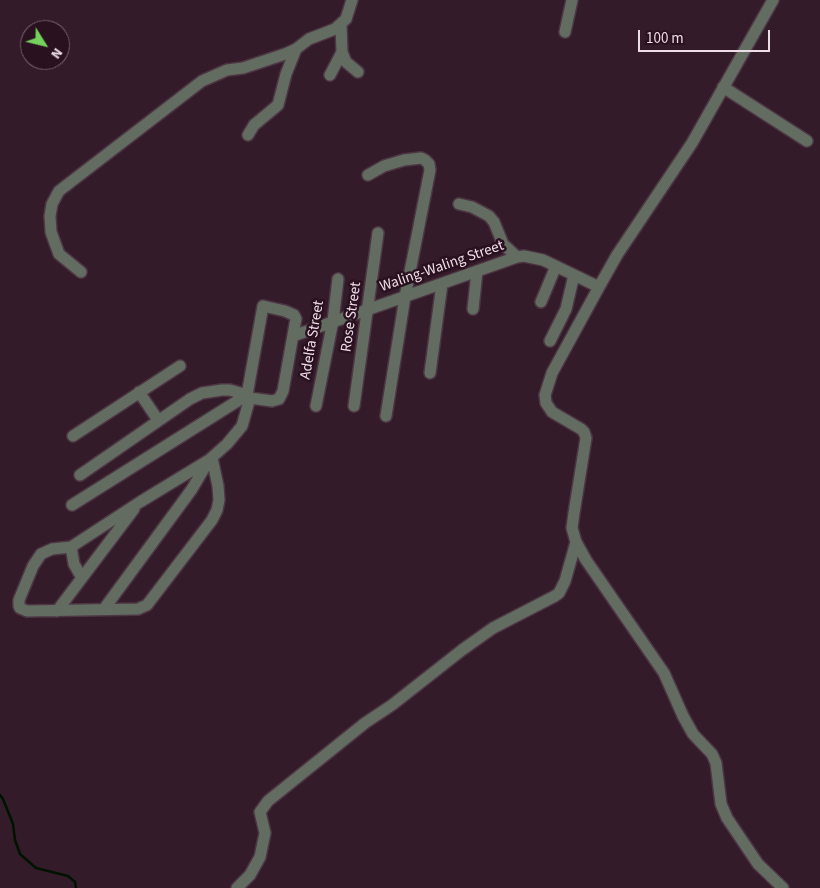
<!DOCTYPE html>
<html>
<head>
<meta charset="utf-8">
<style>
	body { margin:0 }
	#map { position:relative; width:820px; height:888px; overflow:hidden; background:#331b2a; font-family:"Source Sans 3",sans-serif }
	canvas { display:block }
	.north { position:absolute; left:20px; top:20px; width:50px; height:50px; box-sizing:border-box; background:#291120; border:1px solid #78636f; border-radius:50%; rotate:126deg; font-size:14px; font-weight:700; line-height:20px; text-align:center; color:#eedde6 }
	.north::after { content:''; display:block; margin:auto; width:18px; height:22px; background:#73d25c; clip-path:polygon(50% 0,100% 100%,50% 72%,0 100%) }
	.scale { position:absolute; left:638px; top:30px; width:132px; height:22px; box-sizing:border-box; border:2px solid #eedde6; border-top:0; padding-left:6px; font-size:15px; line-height:18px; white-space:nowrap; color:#eedde6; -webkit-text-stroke:4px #291120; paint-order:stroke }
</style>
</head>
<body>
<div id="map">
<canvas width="820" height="888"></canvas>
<div class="north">N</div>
<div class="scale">100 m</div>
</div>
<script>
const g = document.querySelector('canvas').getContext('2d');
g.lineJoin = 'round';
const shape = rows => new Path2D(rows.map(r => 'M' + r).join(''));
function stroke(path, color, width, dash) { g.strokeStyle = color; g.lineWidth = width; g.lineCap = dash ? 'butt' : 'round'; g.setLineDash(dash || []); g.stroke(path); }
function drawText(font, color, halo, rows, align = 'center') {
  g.font = font + ' "Source Sans 3",sans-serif'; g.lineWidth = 5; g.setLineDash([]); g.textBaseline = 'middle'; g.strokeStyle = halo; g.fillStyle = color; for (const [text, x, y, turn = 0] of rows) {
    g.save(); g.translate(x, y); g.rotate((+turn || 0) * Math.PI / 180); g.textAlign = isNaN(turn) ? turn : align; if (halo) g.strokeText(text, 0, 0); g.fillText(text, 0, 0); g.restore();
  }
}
const stream = shape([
	[0,795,3,799,13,824,15,840,20,854,36,868,68,876,75,882,76,888]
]);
const minor = shape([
	[773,0,692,143,617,255,599,287,552,373,545,395,546,403,552,412,581,429,584,432,586,438,574,513,572,528,576,542,586,560,664,673,683,716,693,734,712,754,716,763,721,804,727,818,758,864,783,888],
	[341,25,342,52,346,62,358,72],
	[565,32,572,0],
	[330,75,342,52],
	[723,87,807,141],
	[248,135,254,125,278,105,286,74,296,49],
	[368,175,384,166,404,160,421,158,425,160,429,164,430,170,405,297,386,416],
	[459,204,472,207,489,216,494,222,503,244,517,257],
	[81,272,59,254,51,232,50,216,52,204,59,191,202,81,227,70,243,68,285,54,296,49,309,39,335,29,346,19,352,0],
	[541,302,556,266],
	[473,309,477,272],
	[293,336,517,257,524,256,543,260,599,287],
	[550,341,566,309,574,275],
	[430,373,442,284],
	[139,392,158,420],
	[316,406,333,321,338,279],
	[354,406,378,233],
	[73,436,180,366],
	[212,458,218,486,219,500,217,510,212,520,147,605,138,609,27,611,20,608,19,606,19,600,33,566,41,554,52,549,71,547,140,502,209,460,227,444,242,426,250,398],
	[72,505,247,395,263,306,285,311,294,315,296,319,295,324,283,391,279,399,272,401,250,398,247,395,230,390,222,390,202,393,190,399,80,475],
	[71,547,74,564,82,578],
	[104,609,192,489,209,460],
	[57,611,134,509],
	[237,888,250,875,260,857,265,833,260,812,268,801,365,723,392,705,462,650,493,628,555,596,559,593,565,581,576,542]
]);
const streetNames = [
	["Waling-Waling Street",442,267,-19],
	["Rose Street",352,317,-82],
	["Adelfa Street",313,340,-80]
];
stroke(stream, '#001300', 2.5);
stroke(minor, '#4d3644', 14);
stroke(minor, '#636c61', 11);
drawText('15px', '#eedde6', '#291120', streetNames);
</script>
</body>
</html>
